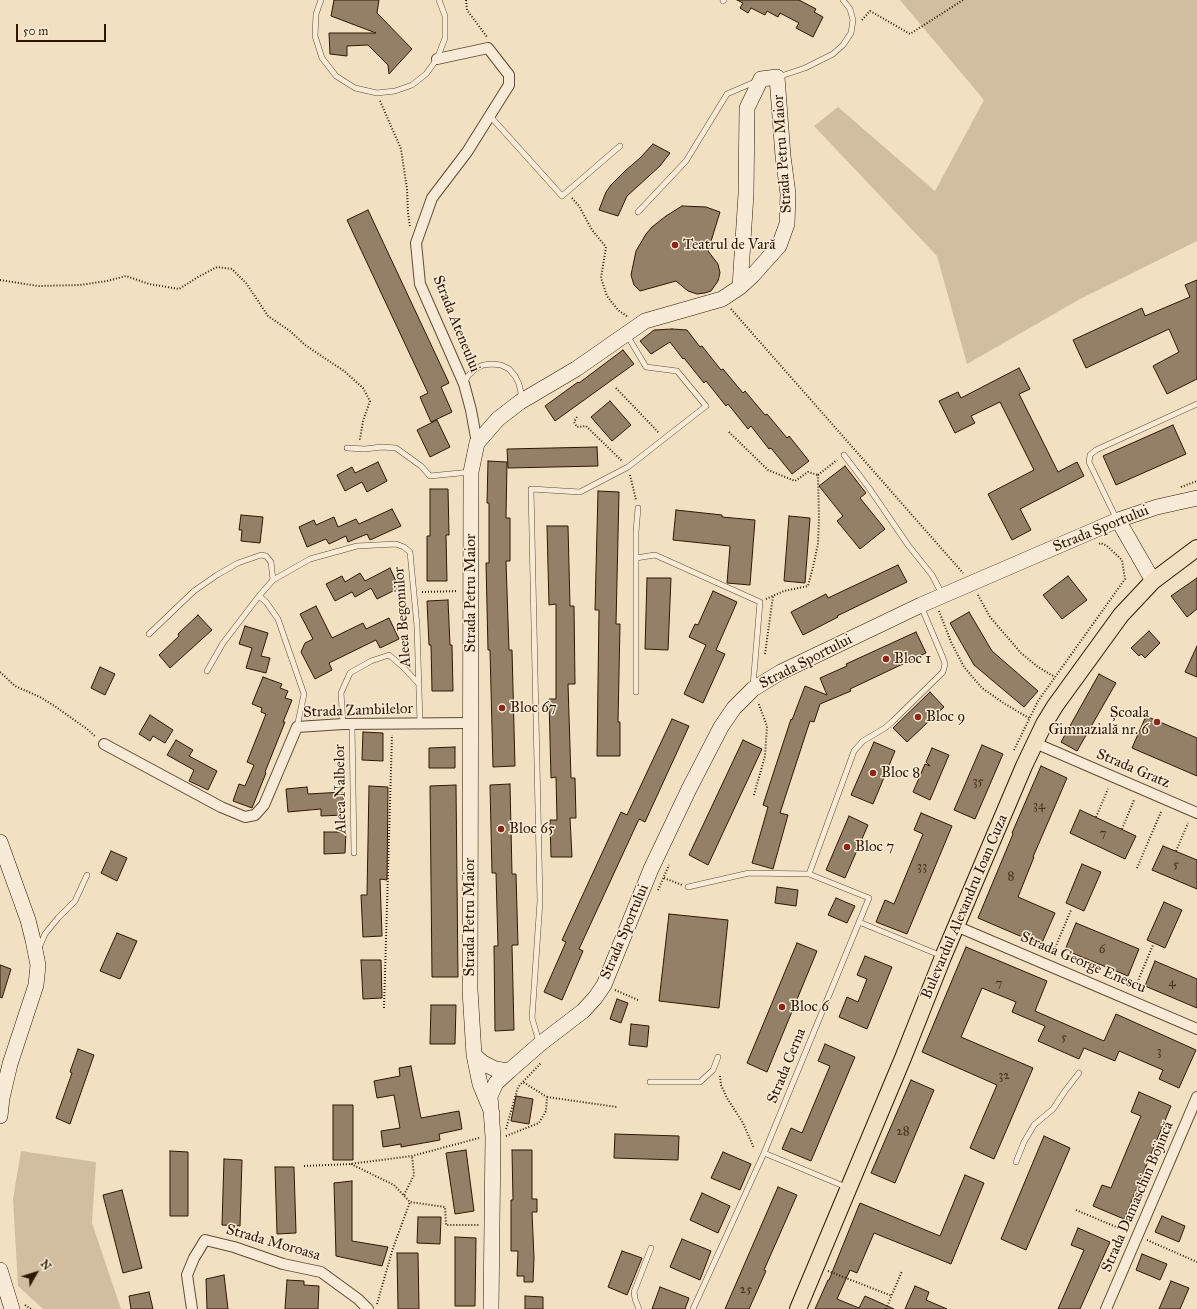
<!DOCTYPE html>
<html>
<head>
<meta charset="utf-8">
<style>
	body { margin:0 }
	#map { position:relative; width:1197px; height:1309px; overflow:hidden; background:#f2e0c2; font-family:"IM FELL Great Primer",serif }
	canvas { display:block }
	.north { position:absolute; left:16px; top:1253px; width:40px; height:40px; -webkit-text-stroke:3px #f7ebd7; paint-order:stroke; rotate:51deg; font-size:11px; font-weight:700; line-height:16px; text-align:center; color:#2f1802 }
	.north::after { content:''; display:block; margin:auto; width:14px; height:18px; background:#2f1802; clip-path:polygon(50% 0,100% 100%,50% 72%,0 100%) }
	.scale { position:absolute; left:16px; top:24px; width:90px; height:18px; box-sizing:border-box; border:2px solid #2f1802; border-top:0; padding-left:5px; font-size:12px; line-height:14px; white-space:nowrap; color:#2f1802; -webkit-text-stroke:3px #f7ebd7; paint-order:stroke }
</style>
</head>
<body>
<div id="map">
<canvas width="1197" height="1309"></canvas>
<div class="north">N</div>
<div class="scale">50 m</div>
</div>
<script>
const g = document.querySelector('canvas').getContext('2d');
g.lineJoin = 'round';
function fillPath(path, color) { g.fillStyle = color; g.fill(path, 'evenodd'); }
const shape = rows => new Path2D(rows.map(r => 'M' + r).join(''));
function stroke(path, color, width, dash) { g.strokeStyle = color; g.lineWidth = width; g.lineCap = dash ? 'butt' : 'round'; g.setLineDash(dash || []); g.stroke(path); }
function drawText(font, color, halo, rows, align = 'center') {
  g.font = font + ' "IM FELL Great Primer",serif'; g.lineWidth = 3; g.setLineDash([]); g.textBaseline = 'middle'; g.strokeStyle = halo; g.fillStyle = color; for (const [text, x, y, turn = 0] of rows) {
    g.save(); g.translate(x, y); g.rotate((+turn || 0) * Math.PI / 180); g.textAlign = isNaN(turn) ? turn : align; if (halo) g.strokeText(text, 0, 0); g.fillText(text, 0, 0); g.restore();
  }
}
const green = shape([
	[900,0,1197,0,1197,241,1080,299,967,364,937,256,814,126,838,107,935,191,984,100],
	[21,1151,96,1162,92,1223,121,1309,43,1309,18,1286,13,1199]
]);
const building = shape([
	[334,0,379,0,377,13,412,49,389,74,388,65,368,45,347,46,347,56,330,54,329,33,376,33,331,16,334,0],
	[737,0,799,0,816,9,814,12,823,17,813,37,796,28,799,23,780,13,778,17,767,11,765,15,751,8,748,13,740,8,743,3,737,0],
	[653,144,670,153,660,166,627,196,618,216,599,210,606,192,611,185,625,171,640,158,653,144],
	[682,206,706,207,720,212,708,251,718,264,720,273,718,281,711,291,705,293,697,294,688,291,676,281,640,291,634,285,631,275,636,251,646,234,652,227,666,216,682,206],
	[368,210,449,383,441,387,452,412,431,422,420,397,428,393,347,220,368,210],
	[1197,280,1197,379,1167,394,1153,366,1179,352,1169,329,1086,368,1073,340,1142,308,1145,316,1190,297,1185,285,1197,280],
	[672,329,687,330,700,347,702,346,721,370,723,369,743,393,745,391,765,415,767,414,787,438,789,436,809,461,792,474,771,448,769,449,751,426,748,429,728,404,726,406,706,381,704,383,684,358,683,359,670,342,651,354,640,341,654,330,672,329],
	[623,350,634,364,555,421,545,406,578,382,579,383,623,350],
	[1019,368,1030,389,1019,394,1058,472,1077,462,1084,476,1020,509,1031,530,1012,540,988,494,1034,470,1000,402,971,416,975,423,955,433,939,401,958,392,961,398,1019,368],
	[610,401,631,425,612,441,591,417,610,401],
	[437,420,450,447,430,457,417,430,437,420],
	[1173,425,1186,454,1116,485,1103,456,1173,425],
	[597,447,598,466,508,468,507,449,597,447],
	[488,461,507,462,506,518,510,518,510,561,506,561,509,650,512,650,515,766,493,767,490,650,488,650,486,563,489,563,489,503,487,503,488,461],
	[378,462,387,481,367,492,362,482,345,491,337,475,352,467,355,473,378,462],
	[845,466,866,493,860,498,885,529,860,549,837,521,843,516,819,486,845,466],
	[430,489,448,489,449,535,446,535,447,581,427,581,427,536,430,536,430,489],
	[598,491,619,492,616,624,620,624,618,722,620,722,620,756,597,756,599,610,595,610,598,491],
	[392,509,401,526,370,540,367,534,348,542,346,536,329,544,326,539,307,547,299,527,314,520,316,525,334,517,338,527,356,519,359,524,392,509],
	[676,510,722,515,722,517,755,520,750,585,727,583,730,546,673,540,676,510],
	[241,515,263,517,260,543,241,541,242,530,239,530,241,515],
	[789,516,810,518,805,583,784,581,789,516],
	[547,526,568,526,570,606,574,606,575,684,568,684,571,778,575,778,576,818,570,818,572,857,551,857,550,820,557,820,556,777,551,778,549,699,556,699,556,604,549,605,547,526],
	[898,565,907,582,837,616,838,617,803,635,791,612,826,594,828,598,898,565],
	[390,568,399,588,377,599,371,588,355,597,352,592,335,601,326,584,342,576,345,582,360,573,365,581,390,568],
	[1068,576,1087,600,1062,619,1043,595,1068,576],
	[647,578,671,578,668,650,645,649,647,578],
	[1197,578,1197,609,1187,617,1171,596,1197,578],
	[713,591,737,602,716,650,725,654,703,703,684,694,706,645,689,637,695,624,698,625,713,591],
	[448,600,450,645,452,645,453,691,432,691,431,645,429,645,427,601,448,600],
	[316,606,332,638,363,623,366,629,389,618,399,639,380,648,376,640,329,663,332,670,315,679,301,652,305,643,313,639,300,614,316,606],
	[969,612,992,651,1038,691,1024,707,974,665,950,623,969,612],
	[198,615,212,630,170,668,159,655,179,636,178,634,198,615],
	[245,626,268,633,261,656,270,658,266,673,246,668,252,648,239,644,245,626],
	[1149,631,1160,643,1145,658,1141,654,1139,656,1131,648,1149,631],
	[916,632,926,653,850,689,851,691,820,704,814,722,810,721,780,813,788,815,773,869,752,863,768,807,763,805,791,719,792,720,805,686,827,695,820,678,847,666,846,664,916,632],
	[1197,646,1197,677,1185,672,1197,646],
	[100,667,115,674,105,695,91,688,100,667],
	[1099,674,1116,683,1077,751,1061,742,1099,674],
	[263,677,282,684,280,688,288,691,285,698,292,700,283,722,285,722,265,772,266,773,252,808,233,801,239,784,245,786,254,765,247,762,266,714,261,712,262,708,252,704,263,677],
	[930,692,944,707,907,742,893,728,930,692],
	[150,715,173,730,165,743,153,736,150,741,139,734,150,715],
	[1146,716,1197,738,1197,776,1132,748,1146,716],
	[672,719,689,726,645,822,639,819,579,949,583,951,562,1000,544,992,566,942,562,940,621,812,627,815,672,719],
	[363,732,383,733,383,761,362,760,363,732],
	[176,740,193,750,189,756,217,771,208,790,189,781,194,770,167,755,176,740],
	[743,740,762,749,708,865,689,855,743,740],
	[874,742,895,751,873,804,851,795,874,742],
	[982,745,1003,754,975,819,954,810,982,745],
	[455,747,455,768,429,768,429,748,455,747],
	[932,748,949,755,930,800,913,792,925,764,930,766,926,762,932,748],
	[1041,766,1067,778,1033,857,1034,857,1018,897,1055,913,1041,945,978,918,1013,834,1012,833,1041,766],
	[510,784,512,874,516,874,518,945,512,945,514,1030,495,1031,494,946,498,946,496,873,492,873,490,785,510,784],
	[456,785,458,977,432,977,430,786,456,785],
	[369,786,388,787,387,880,380,879,382,936,363,937,361,895,367,895,369,786],
	[307,787,308,794,343,792,344,815,321,816,321,809,288,812,286,789,307,787],
	[1080,810,1136,836,1125,859,1070,833,1080,810],
	[921,813,952,826,907,934,876,922,885,900,894,904,923,834,914,830,921,813],
	[849,816,868,825,845,878,826,870,849,816],
	[324,832,346,832,345,853,324,854,324,832],
	[1163,846,1197,860,1197,889,1152,870,1163,846],
	[111,851,127,858,117,881,101,873,111,851],
	[1082,864,1101,872,1084,911,1066,903,1082,864],
	[777,887,798,890,796,906,775,903,777,887],
	[836,898,855,906,847,923,828,915,836,898],
	[1164,902,1182,910,1165,948,1147,940,1164,902],
	[669,914,728,920,719,1008,659,1001,669,914],
	[1076,923,1139,949,1128,976,1065,950,1076,923],
	[117,933,137,941,120,979,100,971,117,933],
	[797,943,817,951,767,1072,747,1063,797,943],
	[966,947,1047,981,1035,1011,1104,1041,1116,1014,1196,1050,1179,1088,1159,1079,1163,1070,1119,1051,1115,1061,1084,1048,1079,1059,1038,1041,1045,1026,1012,1012,1016,1002,982,988,961,1037,1033,1068,994,1159,970,1148,997,1085,922,1052,966,947],
	[865,956,892,967,867,1029,839,1017,847,997,858,1002,867,979,857,975,865,956],
	[361,960,381,960,382,998,363,999,361,960],
	[1155,961,1197,979,1197,1008,1145,986,1155,961],
	[0,965,11,969,2,998,0,997,0,965],
	[617,999,628,1003,621,1023,610,1019,617,999],
	[431,1005,456,1005,455,1044,430,1044,431,1005],
	[631,1024,649,1026,647,1047,629,1045,631,1024],
	[825,1044,855,1057,811,1161,782,1149,791,1128,802,1133,830,1066,818,1061,825,1044],
	[78,1049,94,1055,70,1124,56,1118,72,1073,70,1072,78,1049],
	[411,1066,421,1118,459,1111,462,1129,439,1134,440,1140,401,1147,401,1144,383,1147,381,1131,400,1128,394,1095,377,1098,374,1081,400,1076,399,1068,411,1066],
	[911,1080,934,1090,895,1183,871,1173,911,1080],
	[1139,1092,1171,1106,1124,1219,1093,1206,1102,1185,1111,1188,1141,1116,1131,1112,1139,1092],
	[516,1096,533,1099,529,1124,511,1121,516,1096],
	[333,1105,353,1105,353,1160,333,1160,333,1105],
	[615,1134,679,1136,678,1160,614,1158,615,1134],
	[1044,1136,1070,1148,1026,1250,1001,1239,1044,1136],
	[466,1150,474,1211,455,1214,446,1153,466,1150],
	[512,1150,532,1150,532,1199,537,1199,537,1212,532,1212,534,1258,533,1282,524,1282,524,1276,517,1276,518,1251,511,1251,511,1200,513,1200,512,1150],
	[170,1151,188,1152,188,1216,170,1216,170,1151],
	[723,1152,751,1164,740,1190,711,1178,723,1152],
	[224,1159,242,1160,240,1226,222,1225,224,1159],
	[275,1167,294,1167,296,1233,277,1234,275,1167],
	[965,1175,984,1183,951,1264,874,1233,857,1273,850,1270,837,1299,859,1308,865,1296,894,1309,815,1309,828,1280,829,1280,860,1203,940,1236,965,1175],
	[352,1181,352,1241,388,1247,382,1266,336,1256,334,1183,352,1181],
	[778,1187,797,1195,764,1270,766,1271,749,1309,725,1309,778,1187],
	[122,1190,142,1268,123,1273,103,1195,122,1190],
	[702,1193,730,1206,718,1233,690,1220,702,1193],
	[1162,1216,1185,1226,1179,1242,1155,1232,1162,1216],
	[418,1217,441,1217,440,1244,417,1243,418,1217],
	[1078,1228,1110,1242,1080,1309,1058,1309,1084,1250,1071,1245,1078,1228],
	[455,1237,476,1238,475,1306,455,1306,455,1237],
	[682,1239,711,1251,700,1280,670,1267,682,1239],
	[622,1251,642,1258,627,1295,608,1287,622,1251],
	[397,1253,418,1253,419,1309,398,1309,397,1253],
	[1142,1254,1167,1264,1160,1280,1136,1270,1142,1254],
	[224,1275,228,1309,207,1309,206,1279,224,1275],
	[287,1280,304,1281,304,1285,319,1286,318,1309,285,1309,287,1280],
	[1171,1281,1189,1288,1180,1309,1159,1309,1171,1281],
	[915,1286,929,1292,926,1300,947,1309,905,1309,915,1286],
	[660,1287,689,1298,685,1309,652,1309,660,1287],
	[149,1292,153,1309,131,1309,129,1296,149,1292],
	[525,1296,543,1297,543,1309,525,1309,525,1296]
]);
const path = shape([
	[466,0,467,10,487,37],
	[862,20,870,11,910,34,963,0],
	[380,101,401,149,407,189,408,213,410,227],
	[572,198,579,206,592,230,606,247,601,278,607,296,618,310,628,317],
	[0,280,38,286,80,285,107,281,126,276,149,284,179,289,198,277,217,267,232,269,246,283,268,316,290,331,305,345,344,371,363,388,370,401,363,421,360,439,361,441],
	[731,309,963,573],
	[616,388,659,433],
	[577,417,574,422,577,427,586,426,622,461],
	[729,432,768,470,795,481,808,472,818,475],
	[630,475,636,500],
	[818,475,837,460],
	[1181,487,1197,481],
	[422,592,458,591],
	[978,595,990,617,1021,653,1038,667,1055,677],
	[766,599,784,591,808,586,813,567,818,544,819,518,818,475],
	[939,611,951,642,964,667,982,688,1005,704,1029,718],
	[765,654,773,596],
	[0,672,15,686,40,697,56,707,87,729,96,737],
	[1014,750,1038,701,1125,579,1122,560,1107,546,1101,543,1099,544],
	[754,795,765,756,767,726,758,702],
	[1096,817,1108,789],
	[1122,829,1134,800],
	[1176,851,1188,823],
	[1137,868,1161,812],
	[664,878,682,885],
	[658,890,669,865],
	[1053,953,1071,910],
	[1135,988,1153,945],
	[615,990,638,1000],
	[384,1008,392,735],
	[720,1076,721,1085,727,1098,743,1123,754,1148],
	[547,1097,617,1107],
	[506,1129,518,1087,541,1063],
	[506,1136,539,1123,546,1111,547,1097,523,1082],
	[351,1164,394,1185,410,1202],
	[304,1166,350,1164,412,1156,479,1138],
	[404,1195,414,1175,412,1156],
	[1076,1210,1128,1232],
	[1147,1240,1197,1262],
	[828,1271,892,1296],
	[377,1304,393,1248,410,1202,445,1207,446,1225,480,1225],
	[25,1305,31,1309],
	[886,1309,902,1271]
]);
const lane = shape([
	[321,0,316,14,315,36,322,58,336,76,355,88,377,93,395,91,412,85,426,74,437,59,445,38,445,16,439,0],
	[723,1,724,0],
	[778,77,805,68,833,54,843,45,851,33,853,20,850,9,843,0],
	[490,116,562,196,620,146],
	[638,212,686,161,727,94,757,81],
	[464,384,468,376,475,369,483,365,492,364,501,365,509,369,515,376,519,384,521,393,520,399],
	[347,448,365,449,382,447,396,448,421,466,430,476,470,472],
	[844,455,869,488,908,545,932,575,942,594],
	[1117,520,1089,462,1090,455,1096,450,1197,404],
	[636,558,655,555,760,602,753,686],
	[259,596,266,602,278,619,304,694,297,727],
	[149,634,194,591,217,575,238,563,261,555,266,556,271,562,273,580],
	[207,671,223,643,259,596,273,580,310,559,357,546,396,544,404,547,410,552,417,626,420,723],
	[636,692,636,532,638,508],
	[343,724,341,693,350,673,371,661,389,655,402,666,419,684],
	[352,724,354,853],
	[809,874,854,751,863,741,885,728,893,721,943,672,945,664,943,658,921,606],
	[688,887,749,873,809,874,869,898,764,1153,693,1309],
	[859,922,942,956],
	[39,948,45,934,58,918,75,901,87,875],
	[539,1042,532,1018,540,901,531,489,580,492,628,467,706,406,677,371,646,367,627,335],
	[650,1082,700,1082,713,1070,718,1057],
	[764,1153,846,1187],
	[1016,1162,1024,1142,1034,1125,1053,1109,1065,1091,1079,1073],
	[639,1309,635,1299,634,1292,651,1248]
]);
const street = shape([
	[437,59,488,48,509,75,509,85,467,152,432,198,416,243,420,284,464,384,471,410,477,443],
	[1035,743,1197,813],
	[104,744,221,807,245,817,255,815,264,805,297,727,343,724,471,723],
	[956,926,1197,1029],
	[192,1309,187,1275,194,1258,205,1240,234,1247,283,1264,321,1272,358,1299,368,1309],
	[1106,1309,1197,1097]
]);
const secondary = shape([
	[1118,520,1153,581],
	[0,842,28,920,33,940,38,965,36,985,10,1064,2,1098,0,1116],
	[474,1055,483,1063,495,1069,509,1071],
	[492,1113,480,1084,474,1055,470,990,471,472,477,443,498,419,520,402,576,369,645,321,722,299,740,287,753,275,779,246,787,224,788,194,783,156,777,77,761,79,747,108,746,194,740,287],
	[0,1270,12,1309],
	[491,1309,493,1137,490,1096,496,1083,509,1071,540,1044,583,1011,595,998,604,985,651,869,689,789,721,727,734,708,753,689,781,672,921,605,1118,520,1157,507,1197,498]
]);
const primary = shape([
	[798,1309,903,1058,943,957,1024,766,1044,724,1055,706,1121,615,1153,581,1197,548]
]);
const markers = [
	[675,245,4,"#8f2418"],
	[886,659,4,"#8f2418"],
	[502,708,4,"#8f2418"],
	[918,717,4,"#8f2418"],
	[1157,722,4,"#8f2418"],
	[873,773,4,"#8f2418"],
	[501,829,4,"#8f2418"],
	[847,847,4,"#8f2418"],
	[782,1007,4,"#8f2418"]
];
const numberNames = [
	["35",978,782],
	["34",1039,806],
	["7",1103,834],
	["5",1176,865],
	["33",922,867],
	["8",1011,877],
	["6",1102,950],
	["4",1172,983],
	["7",999,984],
	["5",1064,1038],
	["3",1159,1052],
	["32",1004,1076],
	["28",903,1132],
	["25",746,1290]
];
const streetNames = [
	["Strada Petru Maior",783,154,-94],
	["Strada Ateneului",456,324,68],
	["Strada Sportului",1101,529,-22],
	["Strada Petru Maior",471,593,-90],
	["Aleea Begoniilor",403,617,-94],
	["Strada Sportului",806,662,-27],
	["Strada Zambilelor",358,711,-2],
	["Strada Gratz",1133,769,23],
	["Aleea Nalbelor",341,789,-91],
	["Bulevardul Alexandru Ioan Cuza",965,907,-67],
	["Strada Petru Maior",470,917,-90],
	["Strada Sportului",625,932,-67],
	["Strada George Enescu",1083,963,23],
	["Strada Cerna",787,1066,-68],
	["Strada Damaschin Bojincă",1138,1197,-67],
	["Strada Moroasa",273,1243,16]
];
const poiNames = [
	["Teatrul de Vară",683,245],
	["Bloc 1",894,659],
	["Bloc 67",510,708],
	["Școala",1149,713,"right"],
	["Gimnazială nr. 6",1149,730,"right"],
	["Bloc 9",926,717],
	["Bloc 8",881,773],
	["Bloc 65",509,829],
	["Bloc 7",855,847],
	["Bloc 6",790,1007]
];
fillPath(green, '#d1bea1');
fillPath(building, '#948066');
stroke(building, '#2f1802', 1);
stroke(lane, '#604a32', 6);
stroke(street, '#604a32', 12);
stroke(secondary, '#2f1802', 16);
stroke(primary, '#2f1802', 18);
stroke(path, '#2f1802', 2, [1, 2]);
stroke(lane, '#f7ebd7', 5);
stroke(street, '#f7ebd7', 10);
stroke(secondary, '#f7ebd7', 15);
stroke(primary, '#f2e0c2', 16);
for (const [x, y, r, color] of markers) { const dot = new Path2D(); dot.arc(x, y, r, 0, 2 * Math.PI); g.fillStyle = color; g.fill(dot); stroke(dot, '#f7ebd7', 1.5); }
drawText('13px', '#48321b', null, numberNames);
drawText('15px', '#2f1802', '#f7ebd7', streetNames);
drawText('15px', '#2f1802', '#f7ebd7', poiNames, 'left');
</script>
</body>
</html>
